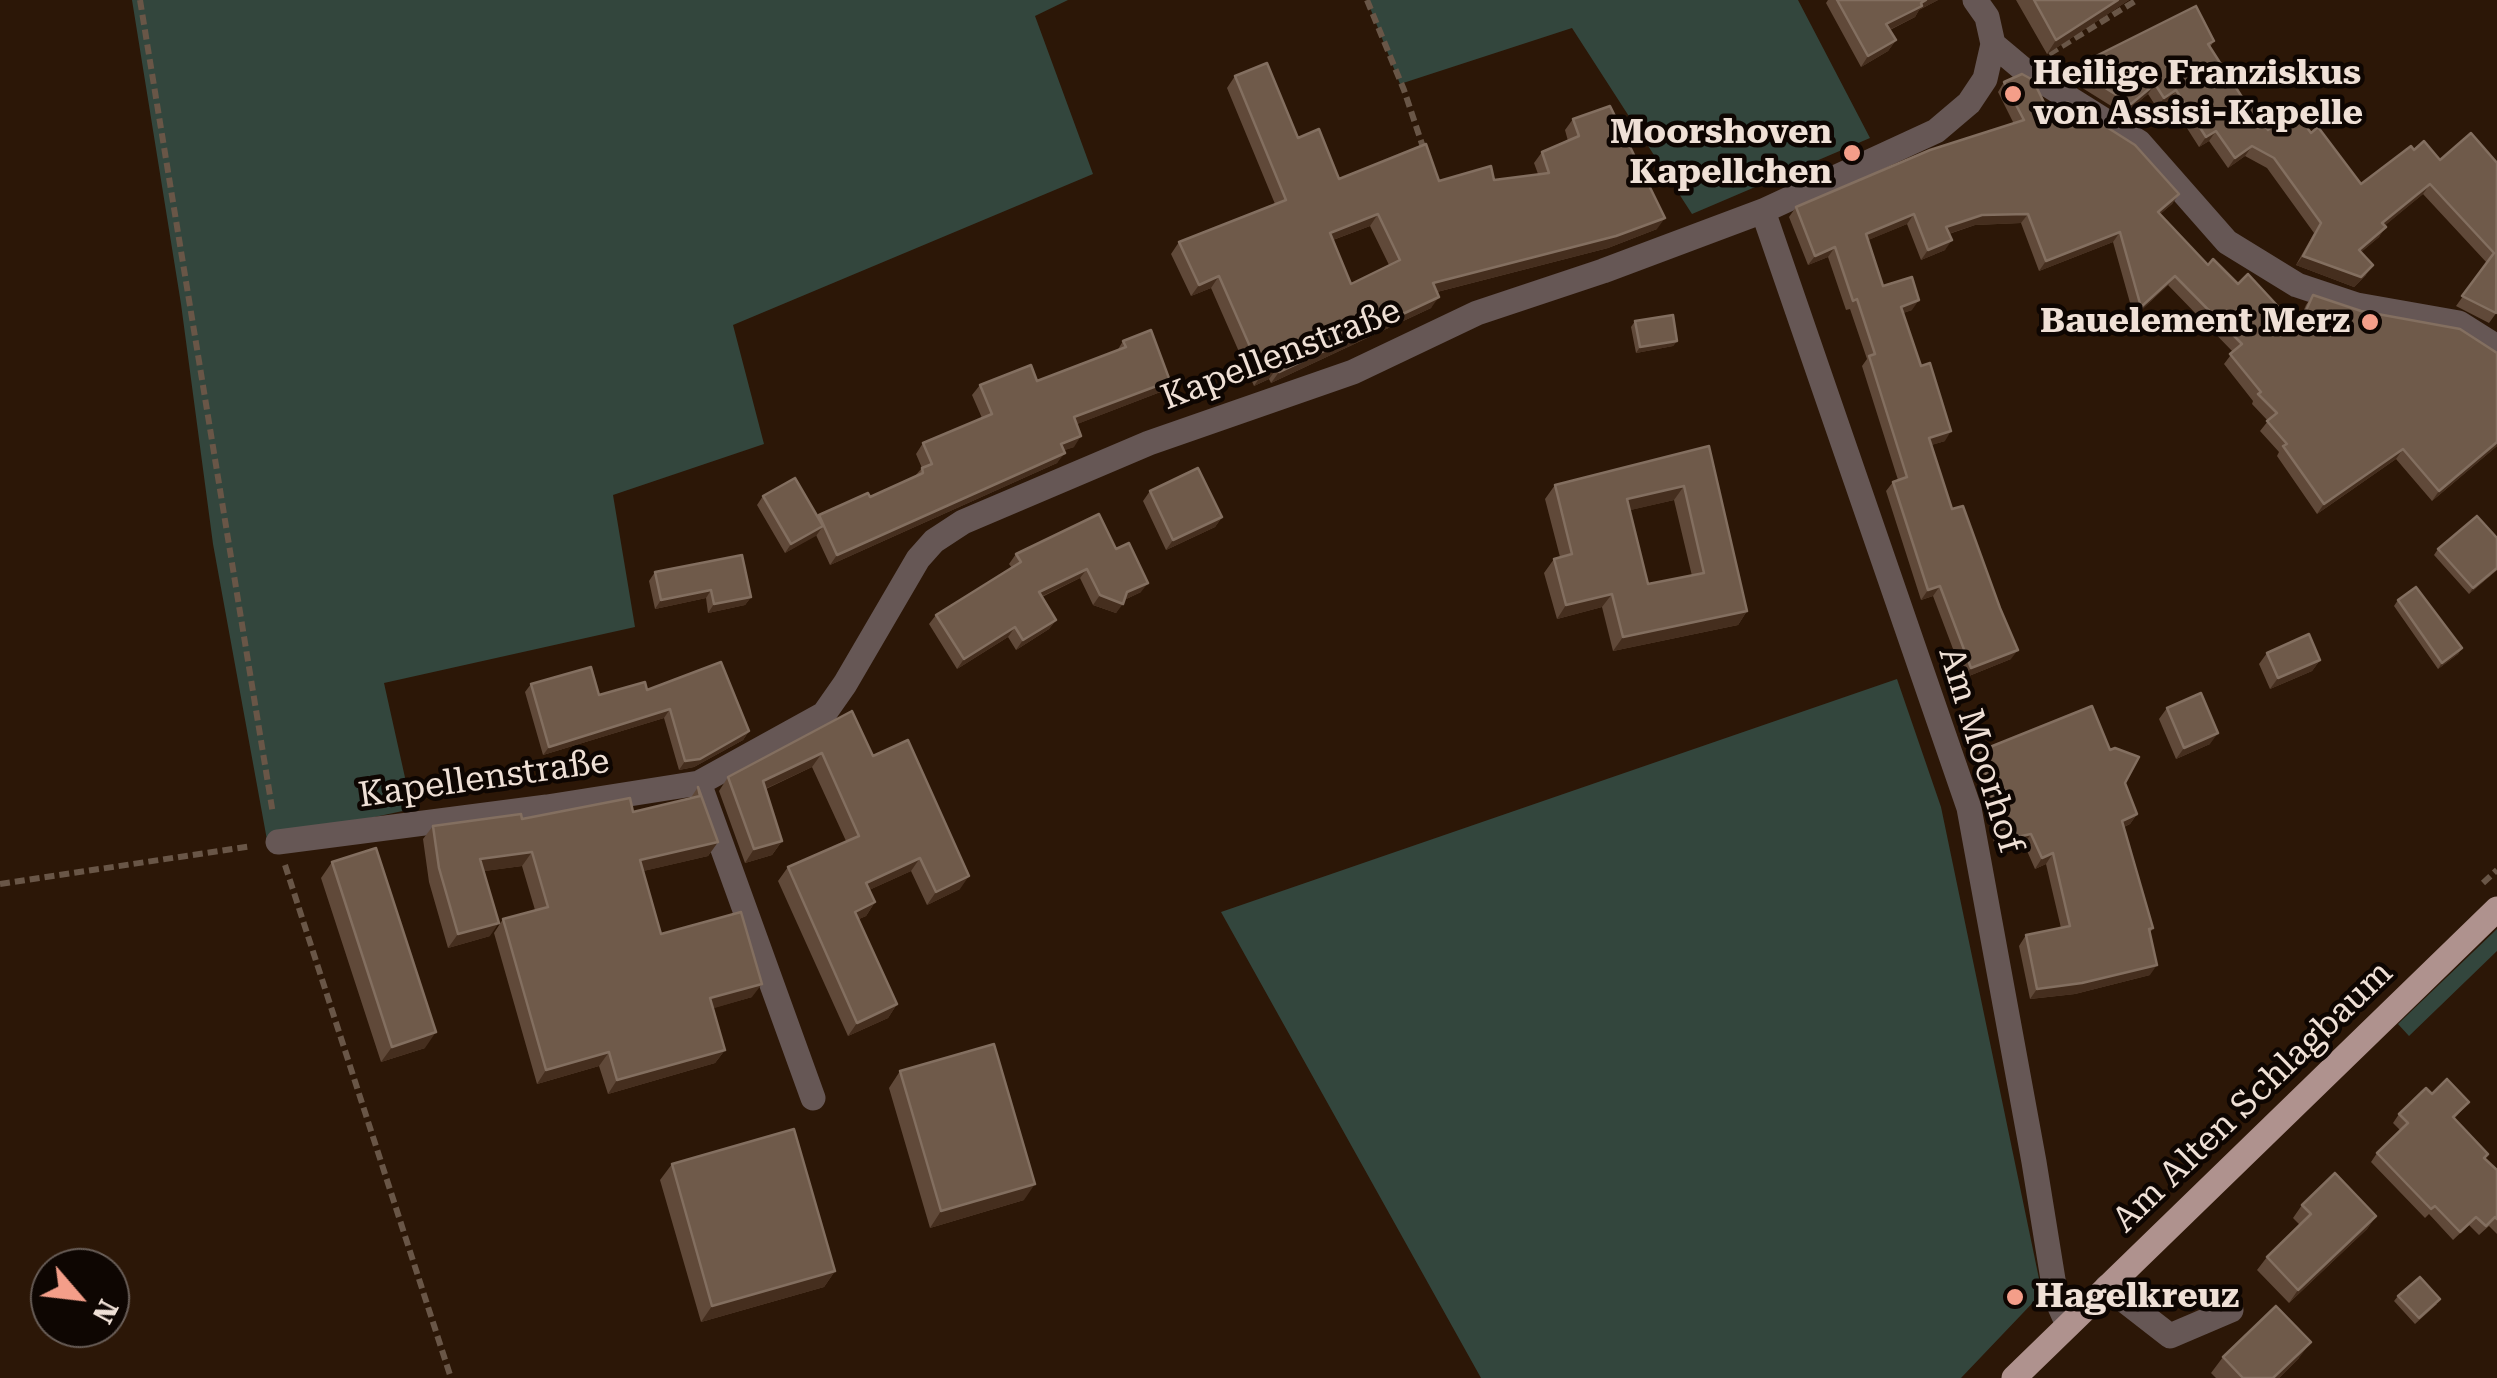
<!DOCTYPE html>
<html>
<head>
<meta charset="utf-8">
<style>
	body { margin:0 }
	#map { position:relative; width:2497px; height:1378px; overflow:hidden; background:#2c1707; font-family:"Roboto Serif",serif }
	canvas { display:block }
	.north { position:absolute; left:30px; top:1248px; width:100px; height:100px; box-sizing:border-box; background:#0e0602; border:2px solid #685d57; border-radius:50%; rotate:118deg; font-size:28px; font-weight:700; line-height:40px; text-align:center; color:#efe0d6 }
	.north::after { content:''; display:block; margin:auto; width:35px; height:45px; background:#f49e89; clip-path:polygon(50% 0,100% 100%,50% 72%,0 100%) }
</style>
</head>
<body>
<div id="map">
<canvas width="2497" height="1378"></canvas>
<div class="north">N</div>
</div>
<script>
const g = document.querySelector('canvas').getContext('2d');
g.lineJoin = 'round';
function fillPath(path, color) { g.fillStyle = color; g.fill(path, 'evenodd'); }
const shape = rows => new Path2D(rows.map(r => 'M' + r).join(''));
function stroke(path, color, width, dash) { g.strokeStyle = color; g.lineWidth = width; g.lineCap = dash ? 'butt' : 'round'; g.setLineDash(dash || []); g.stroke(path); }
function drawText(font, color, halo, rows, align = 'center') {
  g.font = font + ' "Roboto Serif",serif'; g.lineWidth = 9; g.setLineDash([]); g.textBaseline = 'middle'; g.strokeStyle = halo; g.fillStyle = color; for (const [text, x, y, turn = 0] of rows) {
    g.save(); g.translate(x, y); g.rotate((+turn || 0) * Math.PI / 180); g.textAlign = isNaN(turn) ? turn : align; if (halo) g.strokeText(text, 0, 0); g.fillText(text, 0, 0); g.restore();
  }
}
const green = shape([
	[132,0,1068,0,1035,16,1093,174,733,325,764,444,613,495,635,627,384,683,412,809,267,840,213,544,181,304],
	[1367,0,1798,0,1870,138,1692,214,1572,28,1400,84],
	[1897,679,1941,807,2042,1293,1961,1378,1481,1378,1221,912],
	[2497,929,2497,951,2409,1036,2398,1024]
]);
const path = shape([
	[140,0,273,814],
	[1367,0,1404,90,1424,150],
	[2049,54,2137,0],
	[285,865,451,1378],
	[2483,883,2497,870],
	[0,884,252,846]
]);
const minor = shape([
	[1975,0,1987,17,1993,44,2024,70,2139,142,2227,242,2297,285,2357,305,2459,323,2497,347],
	[1763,211,1969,808,2034,1162,2056,1298,2068,1325],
	[699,783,813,1098],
	[278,842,547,807,699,783,824,714,845,684,918,559,934,541,963,522,1149,443,1353,372,1477,313,1603,271,1763,211,1858,167,1936,131,1969,103,1985,79,1993,44],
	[2107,1287,2170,1336,2231,1310]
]);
const major = shape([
	[2014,1378,2497,909]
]);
const wall = shape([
	[1828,0,1938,0,1919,10,1915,17,1890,30,1896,40,1888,51,1861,67,1826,3],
	[2016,0,2129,0,2047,54],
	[2214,41,2210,47,2249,108,2268,130,2311,133,2361,184,2414,150,2440,160,2497,163,2497,312,2489,323,2456,306,2487,263,2423,194,2385,225,2379,237,2361,252,2366,275,2354,287,2296,265,2314,233,2267,168,2245,156,2228,168,2209,141,2199,147,2169,100,2157,108,2148,94,2124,114,2076,84,2092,58],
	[1235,76,1339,179,1494,180,1538,174,1534,163,1542,152,1568,141,1565,130,1573,119,1657,229,1608,248,1437,292,1431,308,1271,383,1269,379,1254,386,1211,288,1191,296,1171,254,1179,242,1275,204,1227,88],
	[1370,226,1389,265,1351,284,1333,240],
	[2004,82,2054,122,2067,102,2179,194,2172,204,2160,214,2208,265,2297,326,2306,305,2313,295,2497,446,2432,501,2396,459,2317,514,2277,456,2279,452,2260,431,2268,421,2252,404,2253,401,2224,364,2233,352,2168,285,2134,317,2113,242,2039,271,2021,223,1975,225,1949,234,1945,250,1921,260,1907,224,1868,240,1883,286,1912,310,1903,313,1945,441,1931,445,1952,509,2011,659,1964,678,1933,596,1921,600,1886,491,1893,482,1898,480,1862,366,1867,359,1850,309,1846,310,1828,257,1808,265,1789,217,1796,207,2014,124,1998,92],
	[1635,321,1677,341,1673,346,1636,353,1631,327],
	[1123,341,1170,381,1163,391,1077,424,1074,447,1064,450,1057,463,830,565,816,535,785,553,757,505,763,496,817,517,819,515,870,497,915,476,922,468,916,454,923,443,982,418,972,395,980,385,1037,381,1117,351],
	[1709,446,1747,611,1738,625,1613,651,1602,607,1557,619,1544,573,1554,559,1560,557,1545,499,1555,485],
	[1674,500,1692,576,1648,584,1630,510],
	[1150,491,1222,517,1215,527,1166,550,1143,501],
	[2497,538,2497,570,2469,594,2434,555,2438,549],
	[1116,549,1141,592,1124,600,1116,613,1093,605,1080,578,1042,597,1056,620,1049,629,1016,650,1008,637,957,669,929,624,936,615,1012,568,1009,564,1016,554],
	[655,572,751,597,745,605,708,613,706,598,655,609,649,581],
	[2398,600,2462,648,2458,654,2438,669,2394,606],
	[2267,653,2320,660,2312,671,2270,689,2259,664],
	[531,684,599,695,647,690,749,731,743,740,694,767,679,770,664,718,543,755,525,692],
	[2167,708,2210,744,2176,759,2159,719],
	[852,711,873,756,960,889,927,905,911,871,869,890,875,902,866,916,859,919,897,1004,888,1018,848,1036,778,881,788,867,846,841,812,767,766,789,782,841,772,855,745,863,719,791,728,777],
	[1980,751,2125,783,2137,814,2130,824,2124,827,2153,928,2150,933,2150,975,2075,994,2030,999,2019,946,2026,935,2061,928,2046,864,2035,869,2024,844,1996,850,1973,761],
	[698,787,718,842,708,856,643,871,661,934,752,997,713,1008,725,1050,715,1063,608,1094,599,1066,537,1084,494,933,503,919,535,910,522,866,484,871,490,936,448,948,429,882,423,839,433,826,633,812,690,799],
	[332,862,425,1048,381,1062,321,878],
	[900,1071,1024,1200,930,1228,889,1088],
	[2432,1094,2469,1102,2454,1119,2488,1154,2485,1158,2497,1170,2497,1234,2489,1226,2479,1235,2469,1225,2453,1240,2429,1214,2425,1218,2371,1162,2377,1153,2400,1130,2393,1123,2399,1114],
	[672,1164,835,1271,824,1287,701,1322,660,1180],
	[2302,1205,2376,1216,2367,1229,2289,1303,2257,1270,2267,1257,2300,1225,2293,1218],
	[2398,1296,2437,1304,2415,1324,2394,1301],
	[2223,1357,2299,1358,2279,1378,2216,1378,2211,1373]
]);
const shadedWall = shape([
	[1926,0,1938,0,1919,10,1915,17,1879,35,1886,24],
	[2118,0,2129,0,2047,54,2056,40],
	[1896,40,1888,51,1861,67,1868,56],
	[2155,84,2148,94,2124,114,2131,104],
	[2176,90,2169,100,2157,108,2164,98],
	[2216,131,2209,141,2199,147,2206,137],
	[2252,146,2245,156,2228,168,2235,158],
	[2430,184,2423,194,2376,233,2382,223],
	[2179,194,2172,204,2151,222,2158,212],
	[1378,214,1370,226,1322,244,1330,233],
	[1914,214,1907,224,1859,244,1866,234],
	[2028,214,2021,223,1975,225,1939,237,1946,227,1982,215],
	[1665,218,1657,229,1608,248,1425,295,1433,283],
	[2386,227,2379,237,2352,260,2359,250],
	[2120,232,2113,242,2039,271,2046,261],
	[1952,240,1945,250,1921,260,1928,250],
	[1835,247,1828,257,1808,265,1815,256],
	[2303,256,2373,265,2366,275,2354,287,2296,265],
	[1219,276,1211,288,1191,296,1199,285],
	[2175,276,2168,285,2134,317,2141,307],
	[1439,297,1431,308,1271,383,1279,372],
	[1919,300,1912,310,1894,316,1901,307],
	[1677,341,1673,346,1636,353,1640,347],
	[1277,368,1269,379,1254,386,1262,374],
	[1170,381,1163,391,1067,428,1074,417],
	[1951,431,1945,441,1922,448,1929,438],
	[1081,436,1074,447,1054,454,1061,444],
	[2497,442,2497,446,2432,501,2439,491],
	[2403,449,2396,459,2317,514,2324,504],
	[1065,453,1057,463,830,565,837,555],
	[1684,486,1674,500,1618,513,1627,499],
	[1222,517,1215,527,1166,550,1173,540],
	[823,526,816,536,785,553,791,544],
	[2497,568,2497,570,2469,594,2473,588],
	[1087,569,1080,578,1032,601,1039,592],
	[1148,583,1141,592,1120,602,1127,592],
	[1940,586,1933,596,1921,600,1928,590],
	[711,590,706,598,655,609,661,600],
	[1612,594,1602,607,1557,619,1566,605],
	[1100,595,1123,604,1116,613,1093,605],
	[751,597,745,605,708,613,714,604],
	[1747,611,1738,625,1613,651,1623,637],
	[1056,620,1049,629,1016,650,1023,640],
	[1015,627,1008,637,957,669,964,659],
	[2462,648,2458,654,2438,669,2442,663],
	[2018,650,2011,659,1964,678,1971,668],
	[2320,660,2312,671,2270,689,2278,678],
	[670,709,664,718,543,755,549,747],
	[749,731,743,740,694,767,679,770,685,761],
	[2218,733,2210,744,2176,759,2184,748],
	[822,753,812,767,754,794,763,781],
	[2137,814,2130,824,2115,831,2122,821],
	[2031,834,2024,844,1996,850,2003,840],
	[782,841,772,855,745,863,754,849],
	[718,842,708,856,631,874,640,860],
	[532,852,522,866,470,873,480,859],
	[2053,853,2046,864,2035,869,2042,858],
	[920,858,911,871,856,896,866,883],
	[969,876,960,889,927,905,936,892],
	[875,902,866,916,846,925,855,912],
	[499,923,490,936,448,948,458,934],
	[2157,965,2150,975,2075,994,2030,999,2037,989],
	[762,984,752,997,701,1012,710,998],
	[897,1004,888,1018,848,1036,857,1023],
	[436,1032,425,1048,381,1062,392,1047],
	[725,1050,715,1063,608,1094,617,1080],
	[609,1052,599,1066,537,1084,546,1070],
	[1035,1184,1024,1200,930,1228,941,1211],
	[2376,1216,2367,1229,2289,1303,2298,1290],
	[835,1271,824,1287,701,1322,712,1306],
	[2311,1342,2299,1358,2279,1378,2273,1378]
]);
const building = shape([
	[1837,0,1926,0,1921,3,1922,6,1886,24,1896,40,1868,56,1837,0],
	[2034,0,2118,0,2056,40,2034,0],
	[2196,6,2214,41,2208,44,2249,108,2253,106,2268,130,2293,108,2311,133,2318,127,2361,184,2411,146,2414,150,2424,141,2440,160,2471,133,2497,163,2496,313,2462,296,2494,253,2430,184,2382,223,2386,227,2359,250,2373,265,2361,277,2303,256,2321,223,2274,158,2252,146,2235,158,2216,131,2206,137,2176,90,2164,98,2155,84,2131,104,2083,74,2092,58,2196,6],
	[1267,63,1298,138,1319,129,1339,179,1426,144,1439,181,1491,166,1494,180,1549,173,1542,152,1579,136,1573,119,1610,106,1665,218,1616,236,1433,283,1439,297,1279,372,1277,368,1262,374,1219,276,1199,285,1179,242,1286,200,1235,76,1267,63],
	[1378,214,1400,260,1351,284,1330,233,1378,214],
	[2022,74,2033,80,2054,123,2067,102,2135,145,2179,194,2158,212,2208,265,2213,259,2238,284,2248,274,2298,328,2313,295,2361,311,2460,329,2497,353,2497,442,2439,491,2403,449,2324,504,2283,446,2287,444,2267,421,2277,413,2258,394,2261,392,2230,354,2242,344,2175,276,2141,307,2120,232,2046,261,2028,214,1982,215,1946,227,1952,240,1928,250,1914,214,1866,234,1883,286,1912,277,1919,300,1901,307,1921,366,1930,363,1951,431,1929,438,1952,509,1963,506,2000,608,2018,650,1971,668,1940,586,1928,590,1893,482,1907,477,1869,356,1875,354,1857,299,1853,301,1835,247,1815,256,1796,207,1930,150,2024,120,2004,82,2022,74],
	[1673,315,1677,341,1640,347,1635,321,1673,315],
	[1151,330,1170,381,1074,417,1081,436,1061,444,1065,453,837,555,819,515,868,493,870,497,923,473,922,468,932,464,923,443,992,414,980,385,1031,365,1037,381,1126,347,1123,341,1151,330],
	[1709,446,1747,611,1623,637,1612,594,1566,605,1554,559,1572,554,1555,485,1709,446],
	[1684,486,1704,573,1648,584,1627,499,1684,486],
	[1198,468,1222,517,1173,540,1150,491,1198,468],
	[795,478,823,526,791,544,763,496,795,478],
	[1099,514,1116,549,1129,543,1148,583,1127,592,1123,604,1100,595,1087,569,1039,592,1056,620,1023,640,1015,627,964,659,936,615,1021,562,1016,554,1099,514],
	[2477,516,2497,538,2497,568,2473,588,2438,549,2477,516],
	[742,555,751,597,714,604,711,590,661,600,655,572,742,555],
	[2416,587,2462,648,2442,663,2398,600,2416,587],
	[2309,634,2320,660,2278,678,2267,653,2309,634],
	[721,662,749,731,700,759,685,761,670,709,549,747,531,684,591,667,599,695,645,682,647,690,721,662],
	[2201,693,2218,733,2184,748,2167,708,2201,693],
	[2092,706,2110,750,2115,748,2139,757,2125,783,2137,814,2122,821,2153,928,2149,929,2157,965,2082,983,2037,989,2026,935,2070,926,2053,853,2042,858,2031,834,2003,840,1980,751,2092,706],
	[852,711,873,756,908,740,969,876,936,892,920,858,866,883,875,902,855,912,897,1004,857,1023,788,867,859,836,822,753,763,781,782,841,754,849,728,777,852,711],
	[698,787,718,842,640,860,661,934,741,912,762,984,710,998,725,1050,617,1080,609,1052,546,1070,503,919,548,907,532,852,480,859,499,923,458,934,439,868,433,826,521,814,522,819,630,798,633,812,700,796,698,787],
	[376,848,436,1032,392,1047,332,862,376,848],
	[994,1044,1035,1184,941,1211,900,1071,994,1044],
	[2447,1079,2469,1102,2453,1117,2488,1154,2484,1158,2497,1170,2497,1219,2495,1217,2486,1226,2476,1217,2460,1232,2435,1206,2431,1209,2377,1153,2408,1123,2399,1114,2426,1088,2432,1094,2447,1079],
	[794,1129,835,1271,712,1306,672,1164,794,1129],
	[2335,1173,2376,1216,2298,1290,2267,1257,2311,1214,2302,1205,2335,1173],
	[2420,1277,2440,1299,2419,1318,2398,1296,2420,1277],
	[2276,1306,2311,1342,2273,1378,2243,1378,2223,1357,2276,1306]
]);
const markers = [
	[2013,94,10,"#f49e89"],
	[1852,153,10,"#f49e89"],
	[2370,322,10,"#f49e89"],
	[2015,1297,10,"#f49e89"]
];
const poiNames = [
	["Heilige Franziskus",2033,74],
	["von Assisi-Kapelle",2033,114],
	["Moorshoven",1832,133,"right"],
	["Kapellchen",1832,173,"right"],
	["Bauelement Merz",2350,322,"right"],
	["Hagelkreuz",2035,1297]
];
const streetNames = [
	["Kapellenstraße",1281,355,-21],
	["Am Moorhof",1980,750,73],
	["Kapellenstraße",484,779,-8],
	["Am Alten Schlagbaum",2253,1097,-44]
];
fillPath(green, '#33463d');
stroke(path, '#695647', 6, [10, 5]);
stroke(minor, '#665755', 25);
stroke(major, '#af928e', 25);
fillPath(wall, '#604939');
fillPath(shadedWall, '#452e1e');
fillPath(building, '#6f5a4a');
stroke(building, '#836f60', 2.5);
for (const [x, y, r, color] of markers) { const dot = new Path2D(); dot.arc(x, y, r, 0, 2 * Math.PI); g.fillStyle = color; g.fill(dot); stroke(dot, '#0e0602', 4); }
drawText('bold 35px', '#efe0d6', '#0e0602', poiNames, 'left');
drawText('35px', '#efe0d6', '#0e0602', streetNames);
</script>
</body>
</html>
